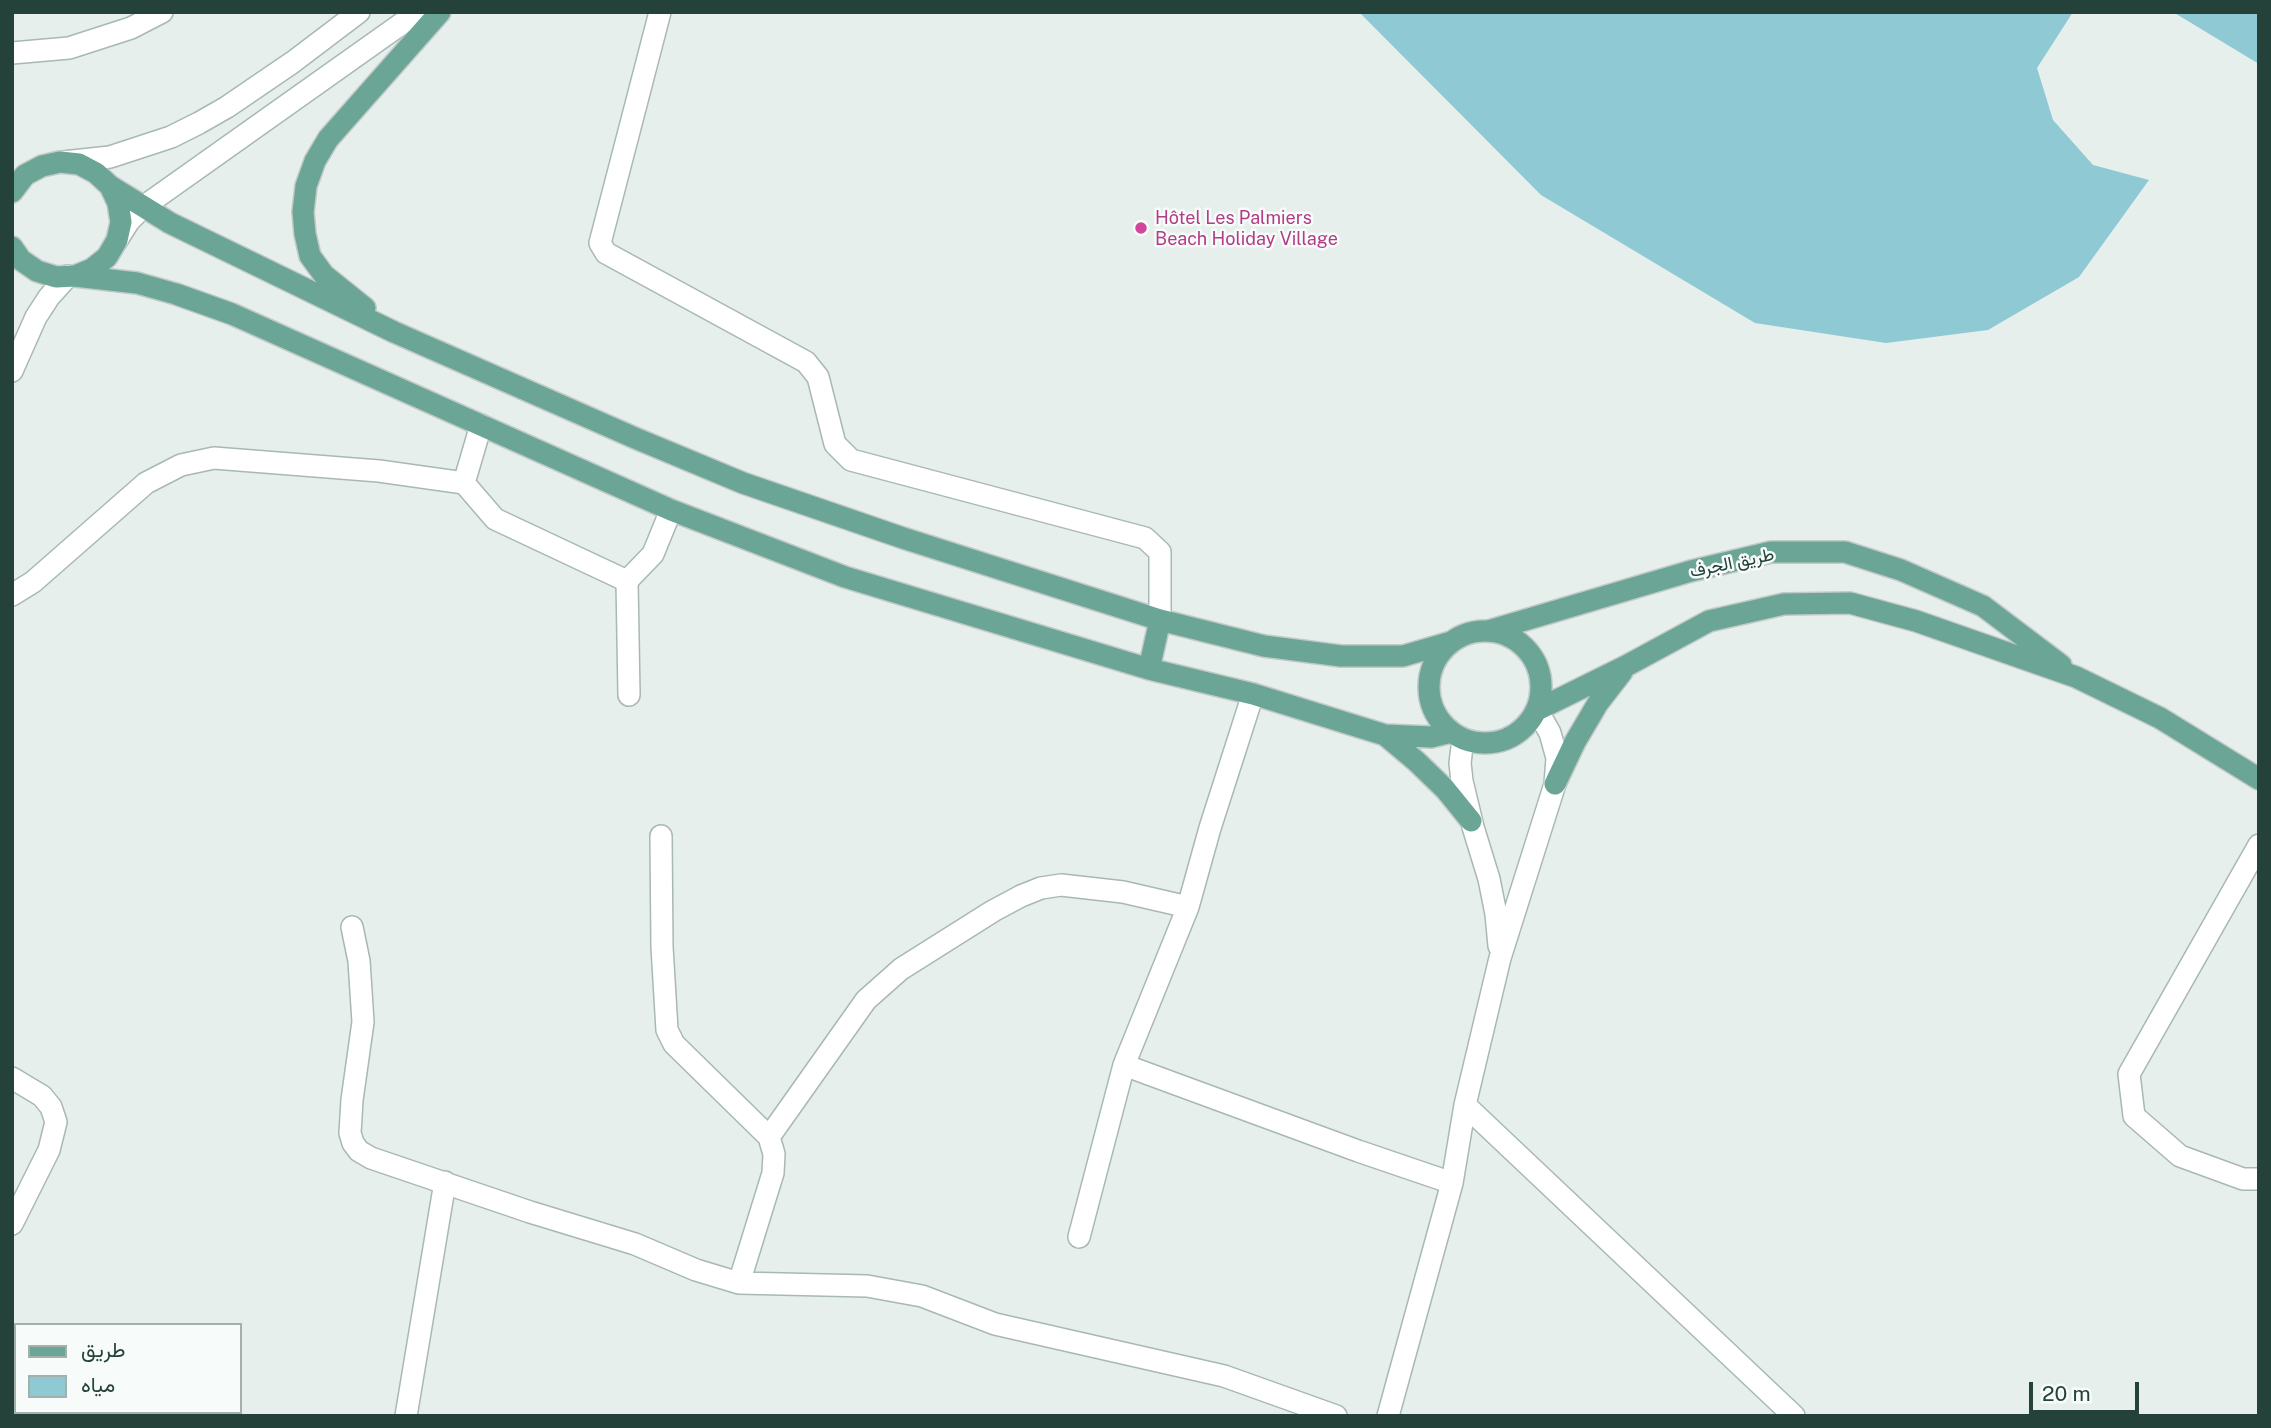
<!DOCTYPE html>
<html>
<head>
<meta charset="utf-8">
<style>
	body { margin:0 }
	#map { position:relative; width:2271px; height:1428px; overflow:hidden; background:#e6efeb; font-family:"Public Sans",Vazirmatn,sans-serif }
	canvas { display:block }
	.frame { position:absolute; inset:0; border:14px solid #24423a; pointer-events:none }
	.legend { position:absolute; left:14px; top:1323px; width:228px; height:91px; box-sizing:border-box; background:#f7fbf9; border:2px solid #a3b1ad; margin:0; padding:9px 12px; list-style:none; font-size:21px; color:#24423a }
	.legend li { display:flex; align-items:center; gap:14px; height:35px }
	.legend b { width:35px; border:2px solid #a3b1ad }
	.scale { position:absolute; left:2029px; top:1382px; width:110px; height:32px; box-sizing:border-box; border:4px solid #24423a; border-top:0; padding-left:9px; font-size:21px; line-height:24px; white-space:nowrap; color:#24423a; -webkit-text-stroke:5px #f7fbf9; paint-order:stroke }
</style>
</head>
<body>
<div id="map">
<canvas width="2271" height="1428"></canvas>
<div class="frame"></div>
<ul class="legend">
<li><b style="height:9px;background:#6aa596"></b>طريق</li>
<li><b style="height:19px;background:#8ec9d4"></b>مياه</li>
</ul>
<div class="scale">20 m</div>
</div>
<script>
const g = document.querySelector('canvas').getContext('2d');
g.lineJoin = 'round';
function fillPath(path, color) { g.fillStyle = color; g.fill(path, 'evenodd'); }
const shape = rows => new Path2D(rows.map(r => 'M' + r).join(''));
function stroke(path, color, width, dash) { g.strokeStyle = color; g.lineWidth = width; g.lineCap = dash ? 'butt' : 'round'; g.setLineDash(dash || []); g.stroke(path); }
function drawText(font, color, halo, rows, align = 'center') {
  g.font = font + ' "Public Sans",Vazirmatn,sans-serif'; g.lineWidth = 5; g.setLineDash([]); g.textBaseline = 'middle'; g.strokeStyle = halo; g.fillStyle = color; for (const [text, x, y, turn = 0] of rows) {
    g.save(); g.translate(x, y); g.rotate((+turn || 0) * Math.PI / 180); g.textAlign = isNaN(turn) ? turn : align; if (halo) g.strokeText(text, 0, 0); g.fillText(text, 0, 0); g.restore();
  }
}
const water = shape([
	[1359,12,2073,12,2037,68,2053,120,2093,165,2149,180,2079,277,1988,330,1886,343,1755,323,1541,195],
	[2173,12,2259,12,2259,64]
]);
const minor = shape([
	[660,12,600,243,606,253,806,362,818,377,835,444,851,460,1145,538,1160,552,1160,620],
	[12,53,69,48,131,28,162,12],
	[63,162,110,157,171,137,199,123,227,107,293,62,359,12],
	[117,240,129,221,143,207,418,12],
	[12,371,36,317,49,297,68,276],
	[464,483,495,519,627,581,653,554,671,510],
	[627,581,629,695],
	[12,595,33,582,146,483,181,465,214,458,379,471,464,483,481,425],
	[1463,739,1460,763,1462,781,1473,827,1489,879,1496,914,1499,946],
	[661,836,662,947,667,1030,674,1044,769,1137,774,1154,773,1173,739,1283],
	[2259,845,2129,1074,2134,1116,2180,1156,2243,1179,2259,1179],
	[352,927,359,961,363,1022,352,1100,350,1133,353,1143,359,1151,371,1158,530,1212,635,1244,696,1270,739,1283,867,1286,922,1296,995,1324,1224,1376,1336,1416],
	[1124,1065,1358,1151,1452,1183],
	[12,1078,42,1096,51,1107,56,1122,49,1150,12,1224],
	[1465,1105,1794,1416],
	[769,1137,866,1000,901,969,993,911,1021,896,1041,888,1061,885,1123,892,1188,907,1210,828,1253,694],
	[1079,1237,1124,1065,1188,907],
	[406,1416,445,1182],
	[1388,1416,1452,1183,1465,1105,1500,958,1555,784,1557,758,1550,733,1537,710]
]);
const major = shape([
	[110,186,170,223,394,332,635,438,743,483,903,538,1160,620,1264,646,1341,656,1403,656,1451,642],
	[12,192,25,175,42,166,60,162,79,164,96,173,110,186,118,203,121,222,117,240,107,257,92,269,75,276,56,277,37,271,21,260,12,247],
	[75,276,137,283,176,294,232,314,671,510,845,577,1149,669,1253,694,1385,735,1431,737,1451,732],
	[365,308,324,275,310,256,305,234,303,212,306,186,315,161,328,139,440,12],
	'1429 687a56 56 0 1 1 112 0a56 56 0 1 1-112 0Z',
	[1488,631,1691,571,1771,552,1845,552,1901,570,1983,606,2061,665],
	[1149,669,1160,620],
	[1537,710,1626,666,1709,621,1784,604,1850,603,1916,621,2076,677,2160,718,2259,779],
	[1385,735,1416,761,1445,789,1471,821],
	[1555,784,1575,742,1598,703,1622,672]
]);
const markers = [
	[1141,228,7,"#d1479c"]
];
const hotelNames = [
	["Hôtel Les Palmiers",1155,218],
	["Beach Holiday Village",1155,239]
];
const streetNames = [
	["طريق الجرف",1732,563,-12]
];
fillPath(water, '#8ec9d4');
stroke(minor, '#a8b8b2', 24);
stroke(major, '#c2cac8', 24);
stroke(minor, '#fff', 21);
stroke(major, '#6aa596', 21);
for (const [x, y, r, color] of markers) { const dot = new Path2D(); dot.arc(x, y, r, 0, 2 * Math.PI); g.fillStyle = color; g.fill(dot); stroke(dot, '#f7fbf9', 2.5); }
drawText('18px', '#b23c85', '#f7fbf9', hotelNames, 'left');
drawText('18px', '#24423a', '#f7fbf9', streetNames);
</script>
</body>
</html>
